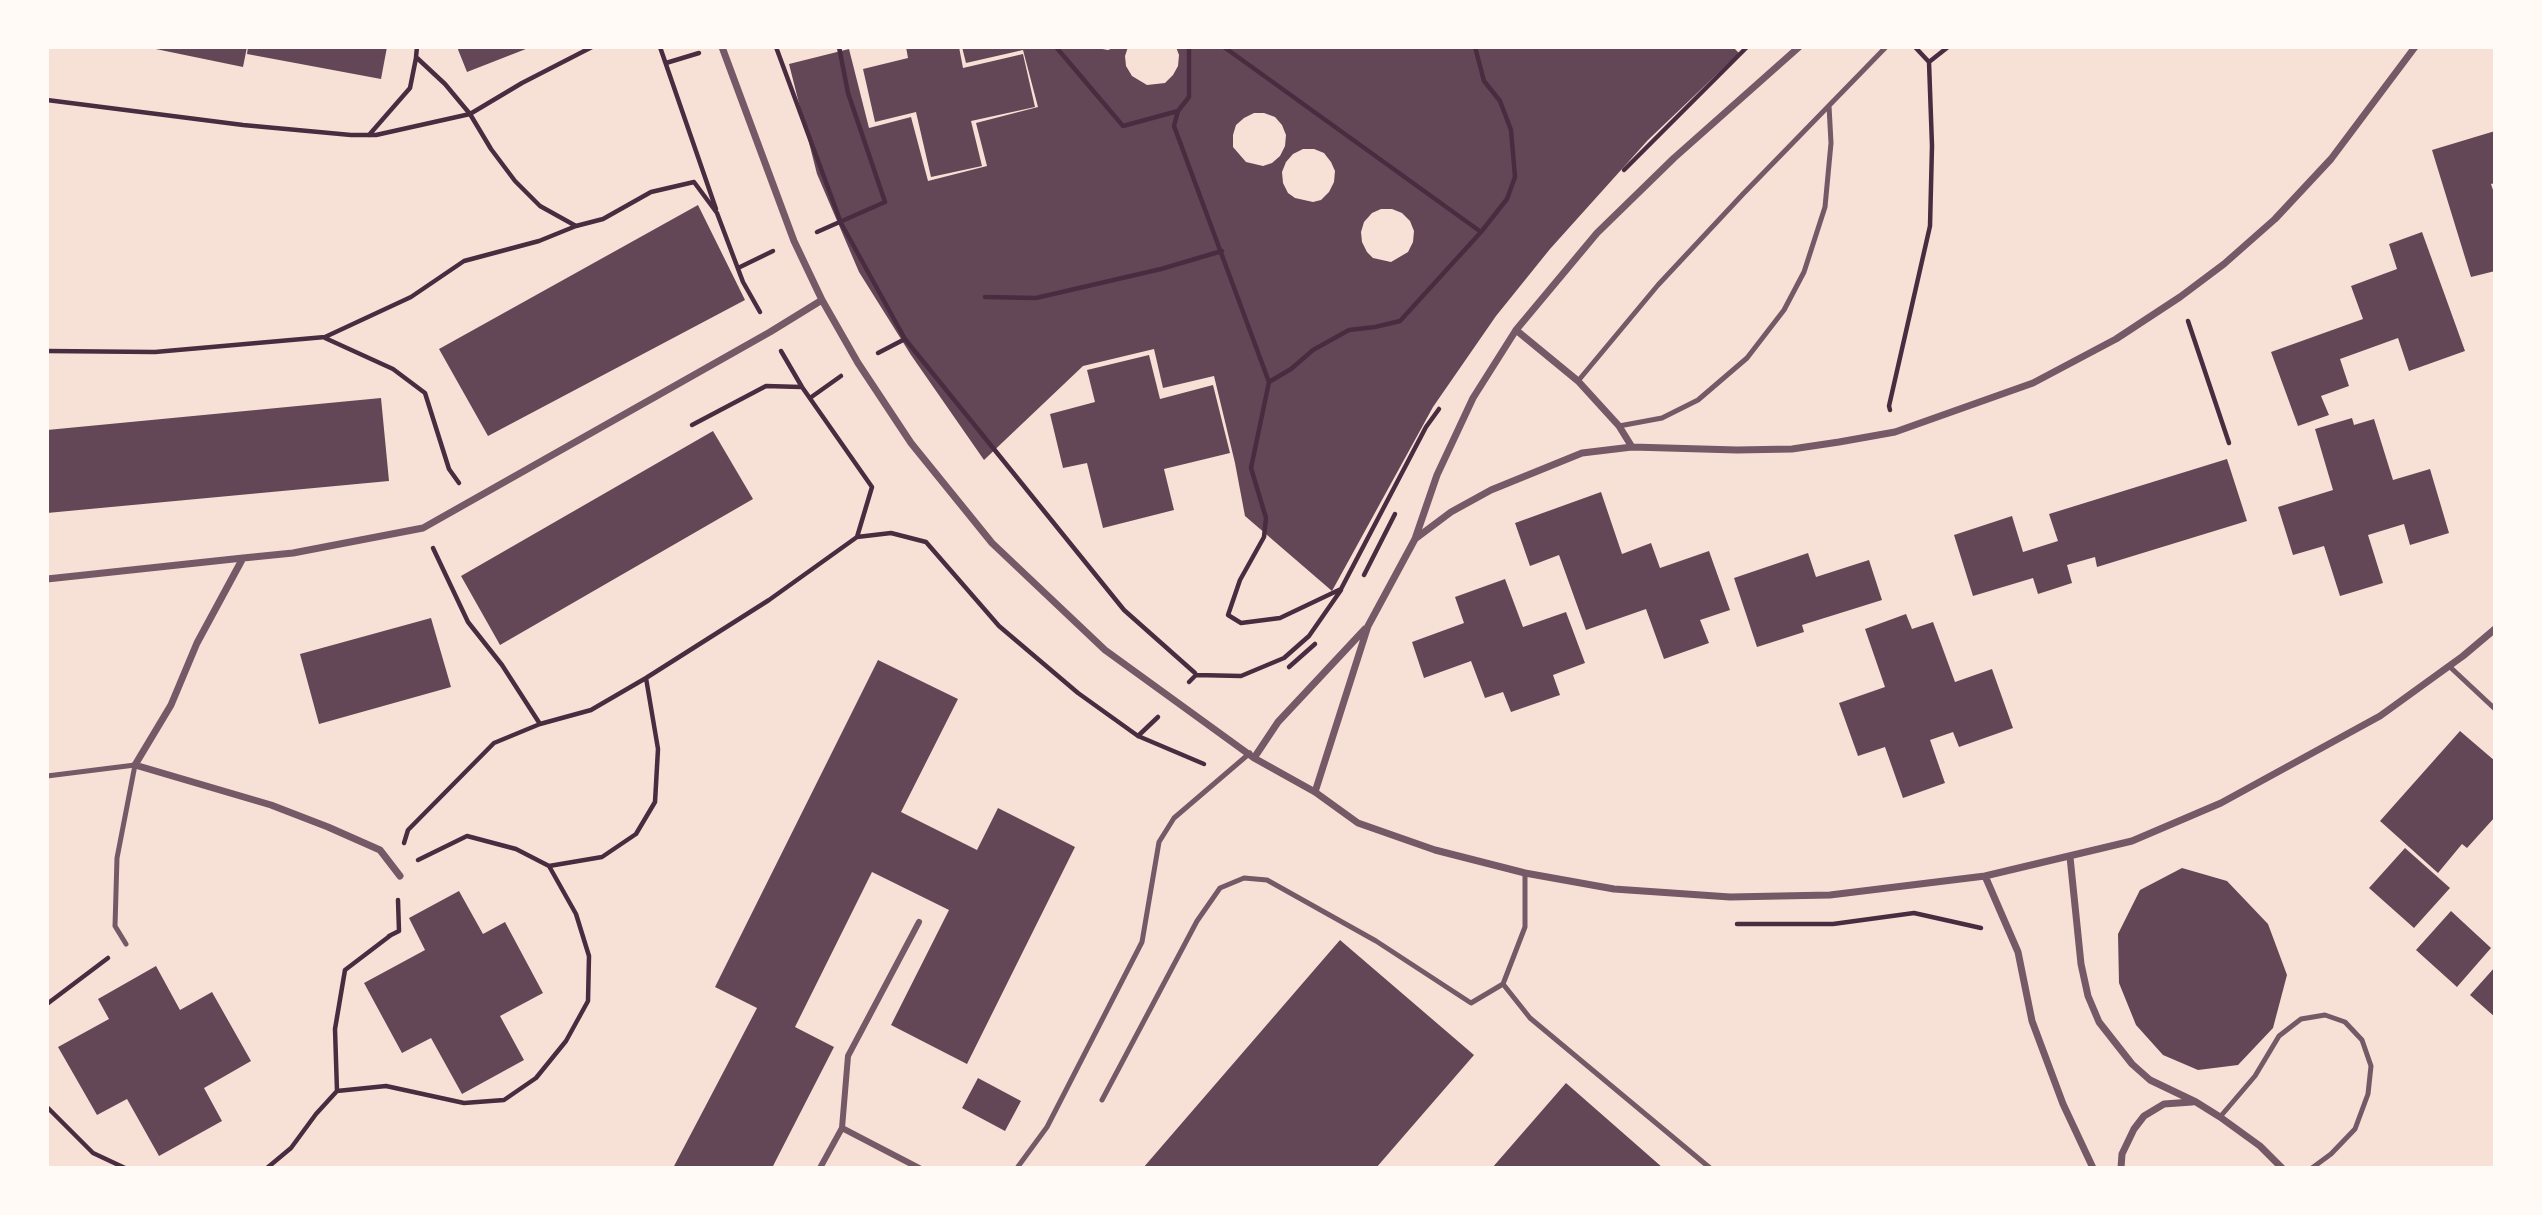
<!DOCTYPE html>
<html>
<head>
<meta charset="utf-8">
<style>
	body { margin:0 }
	#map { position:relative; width:2542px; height:1215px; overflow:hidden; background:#f7e1d7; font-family:"Golos Text",sans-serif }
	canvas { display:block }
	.frame { position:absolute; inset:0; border:49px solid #fffaf5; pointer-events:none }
</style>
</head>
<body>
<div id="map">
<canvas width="2542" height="1215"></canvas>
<div class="frame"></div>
</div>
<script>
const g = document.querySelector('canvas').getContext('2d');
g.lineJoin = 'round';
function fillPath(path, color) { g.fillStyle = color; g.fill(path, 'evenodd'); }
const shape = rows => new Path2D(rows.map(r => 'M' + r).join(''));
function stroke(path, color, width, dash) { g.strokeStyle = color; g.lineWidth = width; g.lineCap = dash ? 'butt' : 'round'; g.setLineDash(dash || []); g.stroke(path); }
const building = shape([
	[146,47,247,47,243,67],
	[248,47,387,47,381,79,247,54],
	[457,47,531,47,467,72],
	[906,47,959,47,963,68,1023,54,1035,107,971,121,982,166,931,177,916,112,875,122,863,69,908,58],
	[962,47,1091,47,1108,50,1116,47,1128,47,1125,56,1126,66,1132,76,1147,85,1165,83,1173,75,1178,66,1179,55,1176,47,1733,47,1739,53,1648,140,1550,249,1496,316,1433,407,1332,591,1245,516,1235,463,1214,376,1163,388,1154,349,1083,366,984,460,911,355,859,272,817,174,789,64,849,49,869,128,911,117,928,181,987,166,976,123,1038,107,1023,50,966,63],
	[1254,113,1264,113,1275,117,1282,125,1286,135,1285,146,1280,156,1272,163,1263,166,1246,162,1233,147,1233,135,1236,125,1244,118],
	[1303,149,1314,149,1324,153,1331,162,1335,171,1334,182,1329,192,1321,200,1313,202,1295,198,1288,193,1283,183,1282,172,1286,162,1293,154],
	[1381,209,1392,209,1402,213,1410,221,1414,231,1413,242,1408,252,1391,262,1373,258,1367,252,1362,242,1361,232,1364,222,1372,213],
	[2495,131,2495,183,2491,184,2495,196,2495,271,2471,277,2432,150],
	[698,205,745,300,488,436,439,349],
	[2422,232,2465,351,2409,371,2398,338,2340,359,2349,386,2321,396,2329,415,2298,426,2271,352,2363,319,2351,286,2397,269,2389,244],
	[1149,355,1160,399,1213,385,1230,453,1164,469,1174,510,1103,528,1087,463,1063,468,1050,414,1095,402,1087,370],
	[381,398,389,481,47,513,47,430],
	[2352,418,2354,425,2374,419,2393,480,2430,469,2449,533,2410,545,2404,524,2368,535,2383,583,2340,596,2324,546,2293,555,2278,507,2333,490,2315,429],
	[713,431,753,499,500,645,461,576],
	[2227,459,2247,521,2097,567,2095,557,2067,565,2072,583,2038,594,2033,578,1973,596,1954,535,2012,516,2023,552,2058,541,2049,514],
	[1601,492,1622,554,1651,543,1660,568,1709,551,1730,610,1700,620,1709,643,1664,659,1646,609,1586,630,1559,555,1530,566,1515,523],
	[1808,553,1816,577,1869,560,1882,600,1802,625,1804,632,1757,647,1734,578],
	[1505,579,1523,627,1566,612,1585,663,1553,675,1560,695,1511,712,1503,692,1485,698,1471,661,1424,678,1412,642,1464,623,1455,597],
	[1906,614,1912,629,1933,622,1955,682,1992,669,2013,728,1959,747,1953,732,1930,740,1945,783,1903,798,1885,747,1858,756,1839,703,1885,687,1865,629],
	[431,618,451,687,319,724,300,654],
	[878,660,958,699,901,812,977,850,998,808,1075,847,967,1064,891,1025,949,910,872,872,795,1027,834,1047,772,1168,673,1168,757,1008,715,987],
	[2460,731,2495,761,2495,817,2467,848,2462,844,2438,873,2380,821],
	[2405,848,2450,888,2414,928,2369,888],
	[2182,868,2227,881,2268,924,2287,975,2273,1028,2238,1065,2198,1070,2163,1055,2136,1025,2119,983,2118,934,2140,890],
	[459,891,483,934,505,922,543,993,500,1016,524,1060,462,1094,431,1038,402,1053,364,983,425,950,409,918],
	[2451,911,2491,948,2457,987,2416,950],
	[1340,940,1474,1055,1376,1168,1143,1168],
	[156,966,180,1010,212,992,251,1061,204,1088,222,1121,159,1156,127,1099,97,1115,58,1047,109,1019,98,999],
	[2495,967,2495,1017,2470,995],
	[978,1078,1021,1101,1005,1131,962,1108],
	[1566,1083,1663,1168,1492,1168]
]);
const path = shape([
	[660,47,716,209],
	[776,47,841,223,905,339,1124,610,1195,673],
	[1056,47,1123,126,1178,111,1189,97,1189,47],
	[1224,47,1481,232],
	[1915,47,1929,62,1948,47],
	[666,63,699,53],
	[47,100,243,125,351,135,376,135,470,114,445,84,416,57,417,47],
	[1178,111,1174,126,1269,382,1251,468,1266,518,1264,537,1240,580,1228,615,1241,623,1280,618,1341,589,1426,427,1439,409],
	[369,135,410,88,416,58],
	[1624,170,1747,47],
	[576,226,603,219,651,192,694,182,717,213,743,282,760,312],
	[817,232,885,202,848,93,839,47],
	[738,268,773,251],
	[985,297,1036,298,1161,269,1222,251],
	[2188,321,2229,443],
	[325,338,393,369,425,393,449,469,459,483],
	[47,351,155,352,325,337,411,297,464,261,539,241,576,226,540,206,515,181,491,149,470,114,522,83,592,47],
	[781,351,802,387,872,487,857,537],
	[878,353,905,339],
	[1269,382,1291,369,1313,350,1349,330,1375,327,1400,321,1481,232,1507,199,1515,177,1511,130,1500,101,1484,81,1475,47],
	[810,398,841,376],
	[1890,410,1889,406,1930,226,1932,146,1929,62],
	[692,425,766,386,801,387],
	[1364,575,1395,514],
	[1289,667,1315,644],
	[1189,682,1196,675,1241,676,1284,658,1309,636,1341,590],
	[540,724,591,710,646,678,769,600,857,537,891,533,926,542,999,626,1078,693,1138,736,1204,764],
	[1138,736,1158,717],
	[404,843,408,830,494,743,540,724,502,665,468,622,433,548],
	[418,860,467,836,516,849,549,866,602,857,636,834,655,802,658,749,646,678],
	[1737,924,1833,924,1914,913,1981,928],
	[389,936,399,931,398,900],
	[47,1004,108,958],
	[337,1091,335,1029,345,970,391,935],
	[47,1107,93,1153,125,1168],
	[267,1168,291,1148,316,1114,337,1091,386,1086,464,1103,504,1100,536,1078,566,1041,588,1001,589,956,576,914,549,866]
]);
const service = shape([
	[1578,381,1658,285,1743,194,1886,47],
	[1619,426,1662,418,1698,400,1747,358,1784,310,1804,272,1825,207,1831,143,1829,106],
	[2449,666,2495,709],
	[47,776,135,765,117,858,115,926,126,944],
	[1503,984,1530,1018,1710,1168],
	[1102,1100,1197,921,1220,888,1244,878,1267,880,1376,941,1471,1003,1503,984,1525,927,1525,873],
	[2220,1117,2255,1076,2279,1036,2301,1019,2325,1015,2345,1022,2362,1040,2371,1066,2368,1094,2355,1129,2331,1154,2312,1168],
	[1017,1168,1047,1127,1142,942,1159,842,1174,818,1250,753]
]);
const pedestrian = shape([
	[842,1128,848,1056,919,922],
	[820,1168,842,1128,919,1168]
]);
const minor = shape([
	[722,47,794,241,822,300,858,363,911,443,992,543,1105,650,1254,758,1315,792,1358,823,1435,850,1525,873,1614,889,1730,897,1830,895,1985,876,2132,841,2221,803,2380,716,2463,656,2495,629],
	[1516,330,1578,381,1619,426,1632,447],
	[1415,539,1451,512,1491,490,1582,453,1632,447,1737,450,1792,449,1839,442,1895,432,2033,383,2116,339,2180,297,2224,264,2275,219,2331,159,2415,47],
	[47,579,243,558],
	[1254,758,1278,722,1365,629],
	[1315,792,1368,626,1415,539,1437,475,1473,398,1516,330,1597,233,1674,158,1799,47],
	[2070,857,2081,964,2088,996,2099,1022,2132,1064,2150,1080,2196,1102,2220,1117,2260,1146,2282,1168],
	[400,876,380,850,328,827,271,805,135,765,171,705,197,643,243,558,293,553,423,528,770,332,822,300],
	[1985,876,2018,952,2032,1021,2063,1104,2093,1168],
	[2121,1168,2122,1154,2134,1129,2144,1116,2164,1104,2192,1102]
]);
fillPath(building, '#644757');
stroke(path, '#4a2c40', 4.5);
stroke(service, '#755966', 5);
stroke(pedestrian, '#755966', 6);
stroke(minor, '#755966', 7);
</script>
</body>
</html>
